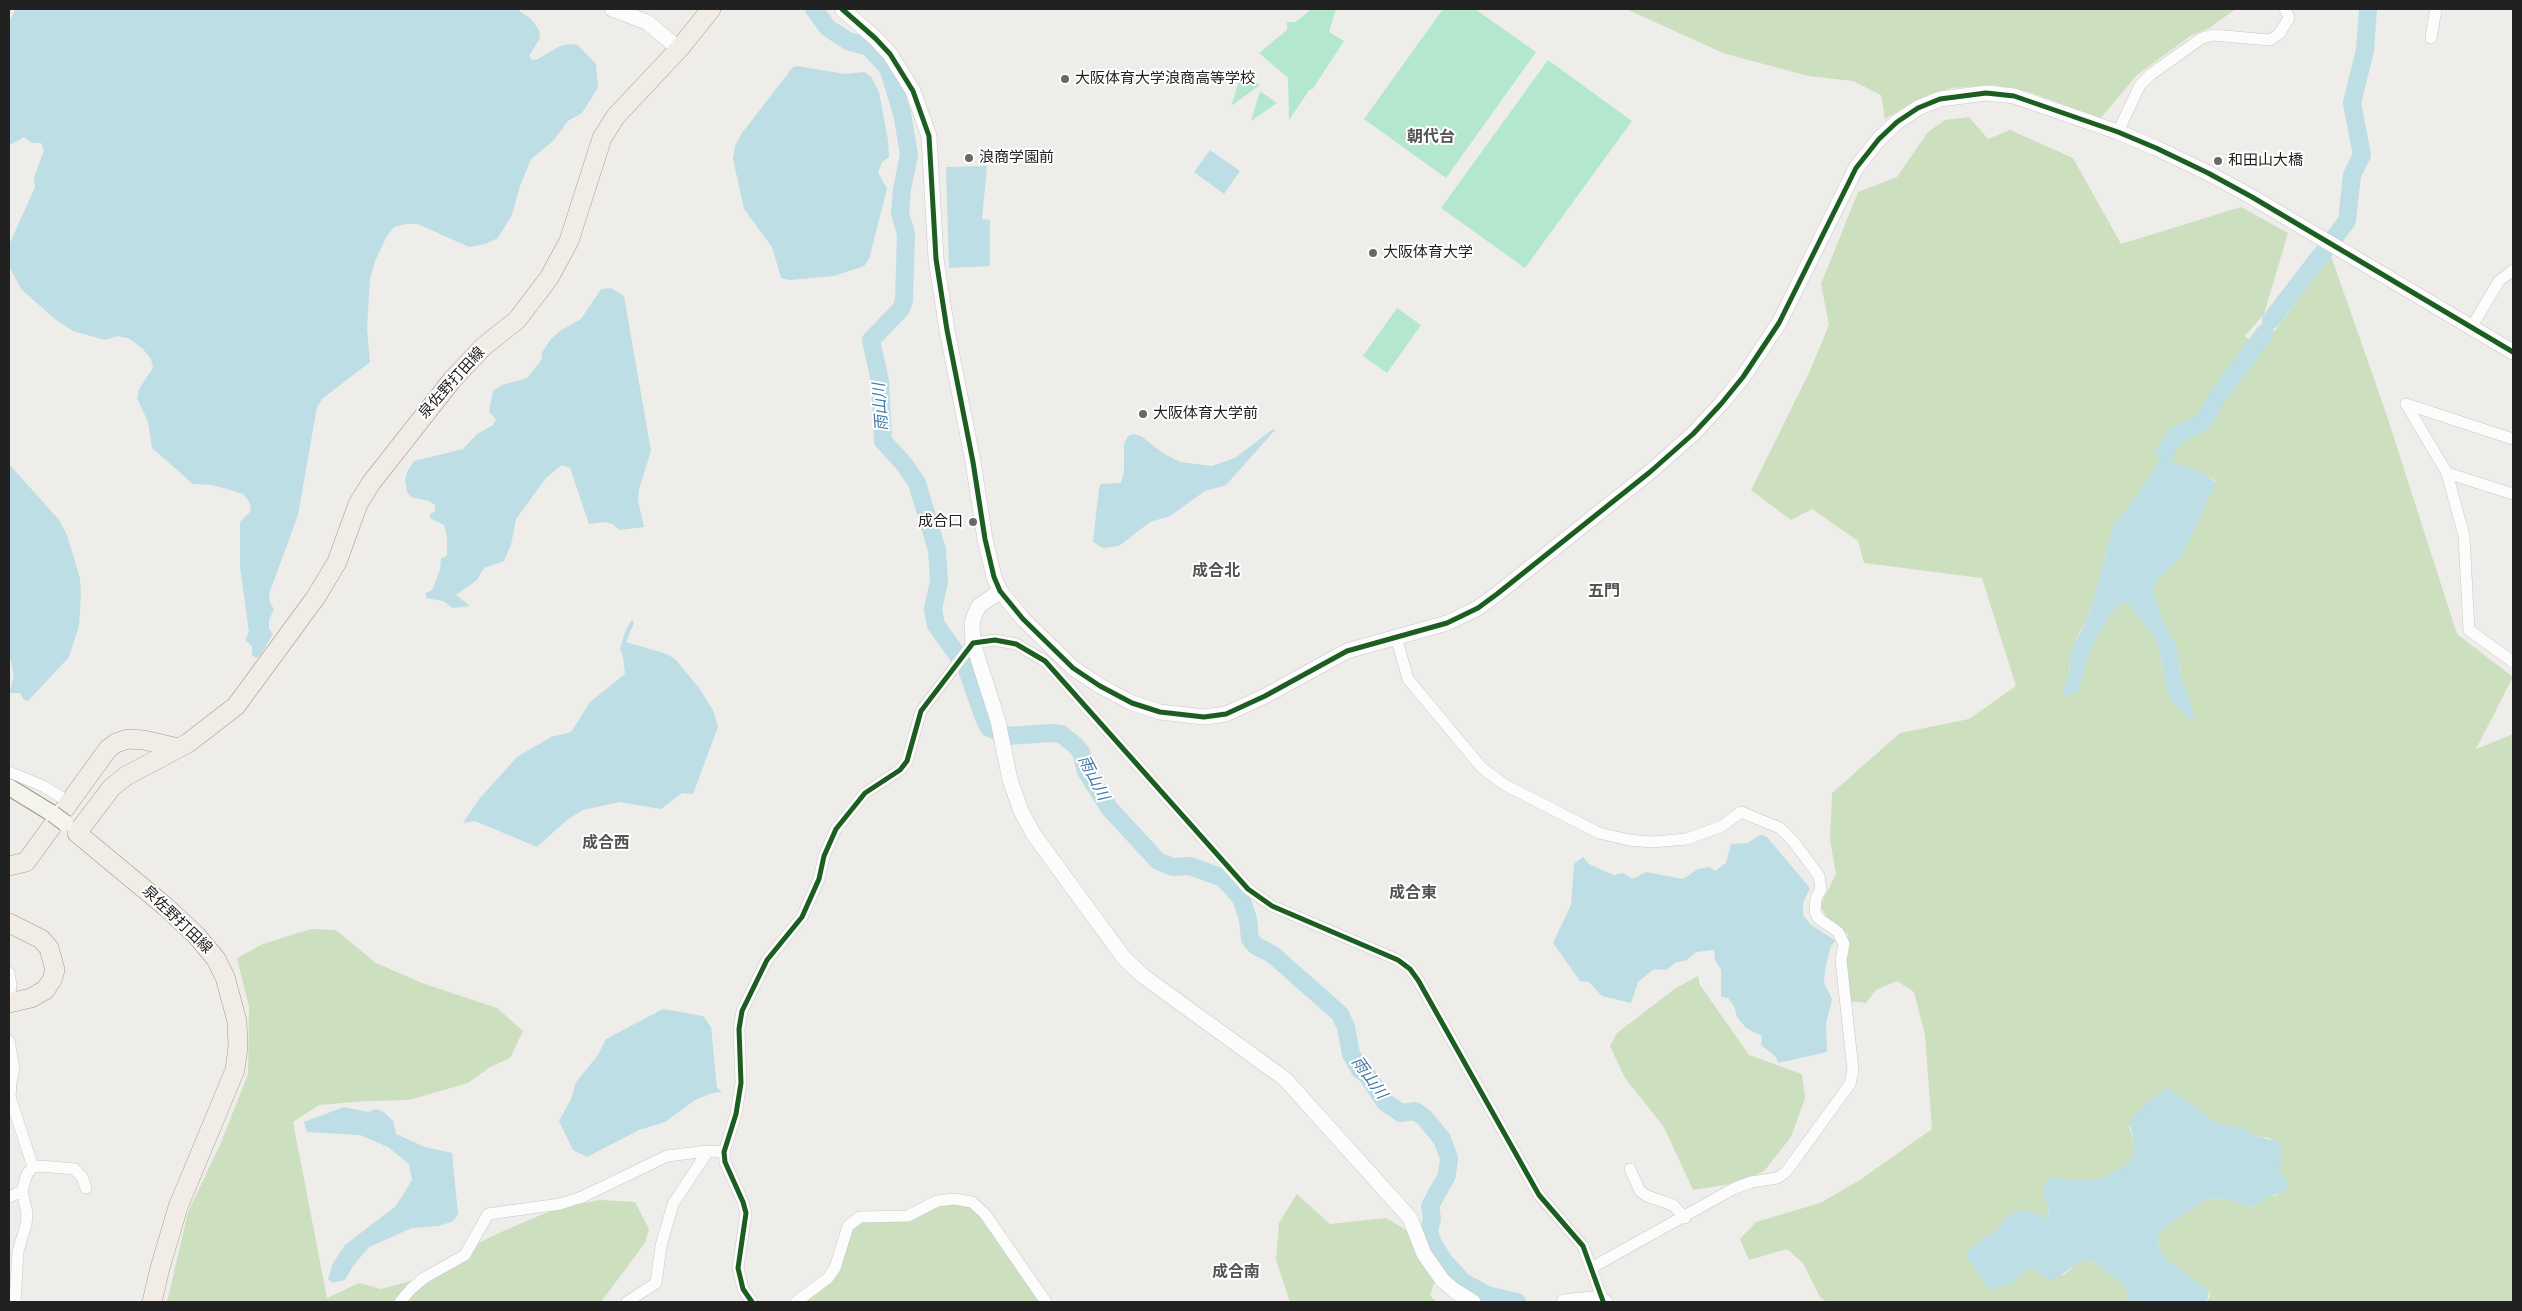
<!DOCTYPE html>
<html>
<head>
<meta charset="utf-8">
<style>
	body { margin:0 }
	#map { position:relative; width:2522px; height:1311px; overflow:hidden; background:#efedea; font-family:"Fira Sans Condensed",sans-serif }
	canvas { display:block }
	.frame { position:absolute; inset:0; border:10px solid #212121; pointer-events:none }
</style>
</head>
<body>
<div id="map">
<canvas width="2522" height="1311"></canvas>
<div class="frame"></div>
</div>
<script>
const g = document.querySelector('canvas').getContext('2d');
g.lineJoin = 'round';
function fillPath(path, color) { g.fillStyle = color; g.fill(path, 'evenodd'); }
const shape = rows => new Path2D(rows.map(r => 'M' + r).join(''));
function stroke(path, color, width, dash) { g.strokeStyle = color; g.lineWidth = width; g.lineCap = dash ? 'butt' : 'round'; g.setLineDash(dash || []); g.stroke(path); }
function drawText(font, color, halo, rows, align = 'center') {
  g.font = font + ' "Fira Sans Condensed","Noto Sans JP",sans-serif'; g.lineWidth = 4; g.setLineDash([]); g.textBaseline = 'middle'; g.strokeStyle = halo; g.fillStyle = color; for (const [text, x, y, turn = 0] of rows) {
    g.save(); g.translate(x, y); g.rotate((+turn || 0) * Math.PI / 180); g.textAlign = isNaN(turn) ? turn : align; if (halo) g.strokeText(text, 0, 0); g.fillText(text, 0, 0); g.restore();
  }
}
const forest = shape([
	[1626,9,2236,9,2209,28,2192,35,2137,75,2101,118,2029,92,1995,85,1952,88,1933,93,1913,102,1885,119,1881,95,1853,81,1808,76,1723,53],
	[1969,117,1988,139,2010,130,2073,158,2121,244,2241,207,2288,233,2264,314,2245,336,2261,349,2331,256,2386,413,2457,634,2513,677,2476,749,2513,734,2513,1302,2207,1302,2210,1296,2209,1291,2167,1260,2161,1252,2157,1242,2161,1230,2206,1199,2226,1198,2252,1208,2269,1196,2276,1195,2287,1187,2287,1181,2279,1173,2278,1167,2282,1147,2269,1138,2256,1136,2244,1128,2217,1123,2169,1088,2153,1098,2129,1127,2134,1142,2133,1155,2130,1163,2101,1179,2062,1180,2049,1177,2047,1203,2050,1218,2047,1220,2040,1214,2016,1210,2010,1216,2004,1219,1998,1229,1970,1248,1966,1255,1990,1291,2002,1285,2010,1285,2020,1275,2029,1270,2064,1275,2078,1263,2083,1260,2093,1262,2121,1282,2127,1292,2129,1302,1827,1302,1820,1297,1803,1263,1787,1249,1749,1260,1740,1239,1756,1222,1820,1203,1860,1180,1932,1129,1925,1035,1914,992,1897,981,1876,990,1866,1003,1848,1001,1843,961,1848,934,1828,919,1820,906,1836,874,1830,840,1832,793,1900,733,1969,719,2016,686,1982,578,1864,563,1858,541,1812,509,1791,520,1751,490,1809,373,1829,325,1821,284,1858,192,1897,177,1928,132,1945,120],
	[2165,454,2175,463,2204,474,2216,481,2182,556,2156,581,2153,592,2160,615,2176,645,2180,674,2189,698,2194,722,2168,694,2157,641,2128,603,2122,603,2111,614,2100,631,2090,650,2079,688,2060,693,2065,688,2069,675,2070,661,2077,637,2089,615,2114,524,2131,504],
	[311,929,336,930,376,963,422,983,497,1008,523,1031,510,1058,490,1067,468,1083,409,1100,367,1101,319,1105,293,1122,327,1298,359,1283,381,1289,414,1280,442,1261,499,1233,557,1208,600,1200,635,1202,649,1229,645,1243,601,1302,167,1302,188,1212,220,1145,248,1074,249,1007,237,958,263,944],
	[1698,976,1700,985,1749,1055,1802,1074,1805,1098,1791,1137,1765,1170,1743,1182,1693,1190,1664,1127,1625,1078,1610,1046,1617,1033,1676,988],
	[1297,1194,1330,1224,1386,1218,1408,1231,1437,1275,1430,1295,1437,1302,1290,1302,1276,1260,1279,1223],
	[937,1201,972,1202,1046,1302,796,1302,828,1278,848,1226,860,1217,908,1216]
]);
const pitch = shape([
	[1311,9,1336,9,1329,32,1344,41,1312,90,1310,89,1289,120,1288,78,1259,53,1287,30,1287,22,1296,22],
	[1443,9,1475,9,1536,52,1446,178,1364,119],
	[1548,60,1632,121,1525,268,1441,208],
	[1242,72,1260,85,1231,106],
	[1260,91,1277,103,1251,121],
	[1397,308,1421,325,1387,373,1363,356]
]);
const water = shape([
	[16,9,517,9,531,19,539,30,540,38,529,56,532,60,538,59,560,46,571,44,578,45,596,64,598,87,594,94,582,113,568,121,554,140,531,159,520,186,512,215,498,238,485,244,469,247,418,224,406,224,394,227,387,236,375,261,370,279,367,328,370,362,322,399,317,407,298,515,269,594,270,603,274,609,269,620,269,629,273,634,260,656,256,658,252,655,252,646,245,640,249,632,240,567,240,522,250,512,251,506,248,500,243,494,227,489,212,485,193,484,152,448,148,422,137,398,139,389,153,368,151,359,143,349,130,339,118,336,105,340,73,331,56,320,21,289,9,266,9,245,35,187,34,178,44,150,41,143,32,143,24,137,12,144,9,143,9,21],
	[797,66,845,74,865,72,872,78,879,92,888,140,889,157,882,162,878,172,887,189,869,259,864,266,834,276,790,280,781,278,772,247,744,209,733,159,735,146,742,133,793,67],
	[1210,150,1240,171,1224,194,1194,172],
	[987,166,982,219,990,220,990,266,949,268,946,167],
	[611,288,624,296,651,451,639,489,638,501,644,527,619,530,613,524,603,522,589,524,570,468,562,465,546,478,516,519,511,545,504,561,484,568,477,580,456,595,470,606,453,608,443,601,426,598,426,593,432,590,440,570,441,558,447,556,447,537,444,525,430,518,430,514,435,511,435,505,429,501,411,497,407,492,405,479,408,470,414,461,463,449,477,434,493,425,496,419,489,412,493,391,502,385,527,378,542,359,542,353,550,340,560,331,581,319,601,289],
	[1273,429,1275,430,1226,485,1205,491,1170,516,1150,522,1119,546,1103,548,1093,542,1099,488,1101,484,1121,483,1124,471,1124,444,1128,436,1133,434,1141,436,1163,453,1180,462,1212,466,1235,458],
	[2165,453,2175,463,2204,474,2216,482,2182,556,2156,581,2153,592,2160,615,2176,645,2180,674,2189,698,2195,723,2175,705,2168,694,2157,641,2128,603,2122,603,2111,614,2100,631,2090,650,2079,688,2076,693,2066,696,2060,693,2065,688,2069,675,2071,651,2089,615,2114,524,2131,504],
	[9,464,59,520,67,535,80,578,81,593,79,626,69,657,28,701,24,700,20,693,9,693,14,676,9,652],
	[632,620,634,623,626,642,667,654,676,660,699,688,713,710,718,727,693,794,682,793,661,809,620,802,583,810,567,820,537,847,475,821,463,823,480,798,517,757,551,737,571,732,590,702,625,674,623,656,620,649,626,629],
	[1760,835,1766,836,1810,888,1803,903,1803,915,1810,924,1836,941,1831,946,1825,970,1824,983,1832,999,1826,1024,1827,1052,1778,1063,1776,1057,1761,1045,1762,1036,1746,1028,1737,1017,1734,1006,1728,998,1721,997,1721,970,1715,960,1714,950,1696,952,1687,960,1675,963,1666,970,1654,969,1638,982,1631,1003,1602,996,1589,982,1580,981,1553,943,1571,905,1574,864,1583,857,1589,864,1602,870,1614,875,1623,873,1633,879,1646,872,1683,879,1698,869,1709,867,1715,871,1726,863,1731,844,1748,843],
	[663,1009,703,1016,711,1027,717,1088,722,1092,712,1093,695,1100,665,1122,639,1130,587,1157,573,1150,559,1121,571,1099,576,1082,598,1055,606,1039],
	[2169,1088,2217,1123,2244,1128,2256,1136,2279,1142,2282,1146,2279,1172,2287,1181,2287,1187,2283,1192,2269,1196,2252,1208,2226,1198,2206,1199,2161,1230,2157,1242,2161,1252,2167,1260,2209,1291,2207,1302,2129,1302,2127,1292,2121,1282,2093,1262,2083,1260,2051,1282,2037,1271,2029,1270,2020,1275,2010,1285,2002,1285,1990,1291,1966,1255,1970,1248,1998,1229,2004,1218,2010,1216,2016,1210,2040,1214,2048,1220,2050,1218,2047,1203,2044,1199,2044,1187,2049,1177,2063,1180,2101,1179,2129,1163,2133,1155,2134,1142,2129,1121,2153,1098],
	[344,1107,368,1112,376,1109,384,1112,393,1121,396,1134,425,1147,452,1153,458,1214,453,1221,439,1226,412,1228,369,1247,353,1266,345,1280,332,1283,328,1279,333,1263,345,1245,396,1206,412,1180,409,1164,388,1147,360,1135,307,1132,304,1122]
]);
const river = shape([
	[814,9,828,28,848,41,869,47,888,68,902,113,909,155,902,189,900,213,906,234,904,300,901,309,871,340,880,381,883,441,904,464,917,483,937,550,939,582,933,609,936,625,966,667,984,718,989,728,1008,736,1051,733,1061,734,1075,745,1081,752,1086,771,1109,808,1158,861,1173,867,1190,866,1223,878,1241,898,1248,919,1250,939,1256,946,1272,954,1340,1014,1346,1027,1351,1054,1360,1070,1367,1075,1385,1102,1401,1113,1415,1111,1424,1117,1442,1139,1449,1158,1447,1175,1430,1206,1432,1219,1429,1231,1433,1244,1444,1261,1463,1282,1487,1295,1517,1302],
	[2271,320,2347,221,2352,175,2362,155,2352,103,2365,50,2368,9],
	[2165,453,2175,436,2204,421,2218,396,2265,333]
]);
const minor = shape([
	[2431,38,2436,9],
	[2118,132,2140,85,2150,75,2202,38,2213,35,2270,40,2279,34,2289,18,2285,9],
	[2471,328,2499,281,2513,270],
	[2513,439,2406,404,2447,473,2513,494],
	[2447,473,2464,536,2469,630,2513,662],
	[1396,637,1408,679,1482,768,1505,785,1599,833,1629,840,1652,842,1687,839,1722,826,1741,812,1780,828,1793,841,1819,876,1821,889,1816,898,1815,912,1818,918,1838,932,1844,944,1841,960,1853,1070,1850,1084,1786,1172,1777,1178,1751,1182,1733,1189,1591,1268],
	[9,772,43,786,69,802],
	[9,973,11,985,9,1000],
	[9,1041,14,1068,11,1082,10,1097,33,1167],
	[1630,1169,1640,1191,1647,1196,1673,1205,1685,1218],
	[9,1197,22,1191],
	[15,1302,18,1251,26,1225,27,1213,22,1191,27,1174,33,1167,41,1166,74,1169,82,1177,86,1188],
	[400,1302,411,1289,424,1278,465,1255,488,1214,560,1204,582,1197,667,1156,708,1151,724,1152],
	[627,1302,656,1283,661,1246,673,1204,708,1151],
	[752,1302,743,1289,738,1268,746,1213,743,1202,725,1162,724,1152,736,1114,741,1083,739,1029,742,1011,767,960,802,917,819,879,824,856,836,829,865,793,900,770,907,761,921,711,973,643,995,640,1016,644,1045,661,1248,889,1272,906,1398,960,1410,969,1418,980,1539,1195,1583,1246,1603,1301],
	[796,1302,828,1278,835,1268,848,1226,860,1217,908,1216,937,1201,954,1199,972,1202,985,1214,1046,1302]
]);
const tertiary = shape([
	[612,9,647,22,679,49],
	[842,9,875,38,890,54,913,91,929,136,936,259,947,330,973,462,985,539,994,577,1000,591,1023,619,1073,668,1100,686,1132,703,1160,712,1204,717,1226,714,1265,696,1347,651,1447,623,1478,608,1497,594,1650,472,1693,434,1721,404,1743,377,1779,323,1856,168,1879,139,1897,122,1918,108,1940,99,1986,93,2014,96,2118,132,2156,148,2208,173,2252,197,2513,352],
	[1000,591,979,606,974,616,972,624,973,643,998,721,1010,780,1021,811,1034,835,1124,958,1143,976,1285,1079,1410,1218,1424,1254,1443,1281,1455,1291,1473,1302],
	[1564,1302,1592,1299,1605,1302]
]);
const secondary = shape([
	[9,787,53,814]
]);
const primary = shape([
	[9,866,26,862,108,749,116,743,128,739,144,740,178,748],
	[9,923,41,939,49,948,55,970,52,980,45,990,31,998,9,1003],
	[152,1302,160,1268,178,1207,235,1070,238,1047,237,1021,225,977,216,959,196,935,166,907,77,833,112,787,126,776,188,743,236,706,316,597,337,562,358,504,371,483,452,380,484,346,517,320,549,278,569,241,602,138,616,116,679,49,711,9]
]);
const secondaryBridge = shape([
	[53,814,65,823]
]);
const cycleway = shape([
	[842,9,875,38,890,54,913,91,929,136,936,259,947,330,973,462,985,539,994,577,1000,591,1023,619,1073,668,1100,686,1132,703,1160,712,1204,717,1226,714,1265,696,1347,651,1447,623,1478,608,1497,594,1650,472,1693,434,1721,404,1743,377,1779,323,1856,168,1879,139,1897,122,1918,108,1940,99,1986,93,2014,96,2118,132,2156,148,2208,173,2252,197,2513,352],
	[752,1302,743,1289,738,1268,746,1213,743,1202,725,1162,724,1152,736,1114,741,1083,739,1029,742,1011,767,960,802,917,819,879,824,856,836,829,865,793,900,770,907,761,921,711,973,643,995,640,1016,644,1045,661,1248,889,1272,906,1398,960,1410,969,1418,980,1539,1195,1583,1246,1603,1301]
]);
const markers = [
	[1065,79,5,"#696867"],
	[969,158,5,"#696867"],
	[2218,161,5,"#696867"],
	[1373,253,5,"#696867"],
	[1143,414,5,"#696867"],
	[973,522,5,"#696867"]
];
const poiNames = [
	["大阪体育大学浪商高等学校",1075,79],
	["浪商学園前",979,158],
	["和田山大橋",2228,161],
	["大阪体育大学",1383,253],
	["大阪体育大学前",1153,414],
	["成合口",963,522,"right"]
];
const streetNames = [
	["泉佐野打田線",452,383,-48],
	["泉佐野打田線",177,920,44]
];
const neighbourhoodNames = [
	["朝代台",1431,138],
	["成合北",1216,572],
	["五門",1604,592],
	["成合西",606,844],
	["成合東",1413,894],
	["成合南",1236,1273]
];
const waterNames = [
	["雨山川",881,407,-94],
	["雨山川",1093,778,63],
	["雨山川",1369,1078,54]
];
fillPath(forest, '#ccdfbe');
fillPath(pitch, '#b3e8ce');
fillPath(water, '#bcdee4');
stroke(river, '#bcdee4', 18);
stroke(minor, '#c8c7c6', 12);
stroke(tertiary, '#c8c7c6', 16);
stroke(secondary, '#9a9a80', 18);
stroke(primary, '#a69985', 20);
stroke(minor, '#fdfcfc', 11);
stroke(tertiary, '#fdfcfc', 15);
stroke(secondary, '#f4f4ec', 16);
stroke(primary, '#f2ece6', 19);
stroke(secondaryBridge, '#9a9a80', 18, []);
stroke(secondaryBridge, '#f4f4ec', 16);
stroke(cycleway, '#1b5e20', 5);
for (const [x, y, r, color] of markers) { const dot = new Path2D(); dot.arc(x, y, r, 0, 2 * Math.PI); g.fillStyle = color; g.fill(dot); stroke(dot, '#fff', 2); }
drawText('15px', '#212121', '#fff', poiNames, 'left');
drawText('15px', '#212121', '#fff', streetNames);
drawText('bold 16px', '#545454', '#fff', neighbourhoodNames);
drawText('italic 16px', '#427ba6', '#fff', waterNames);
</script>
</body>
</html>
